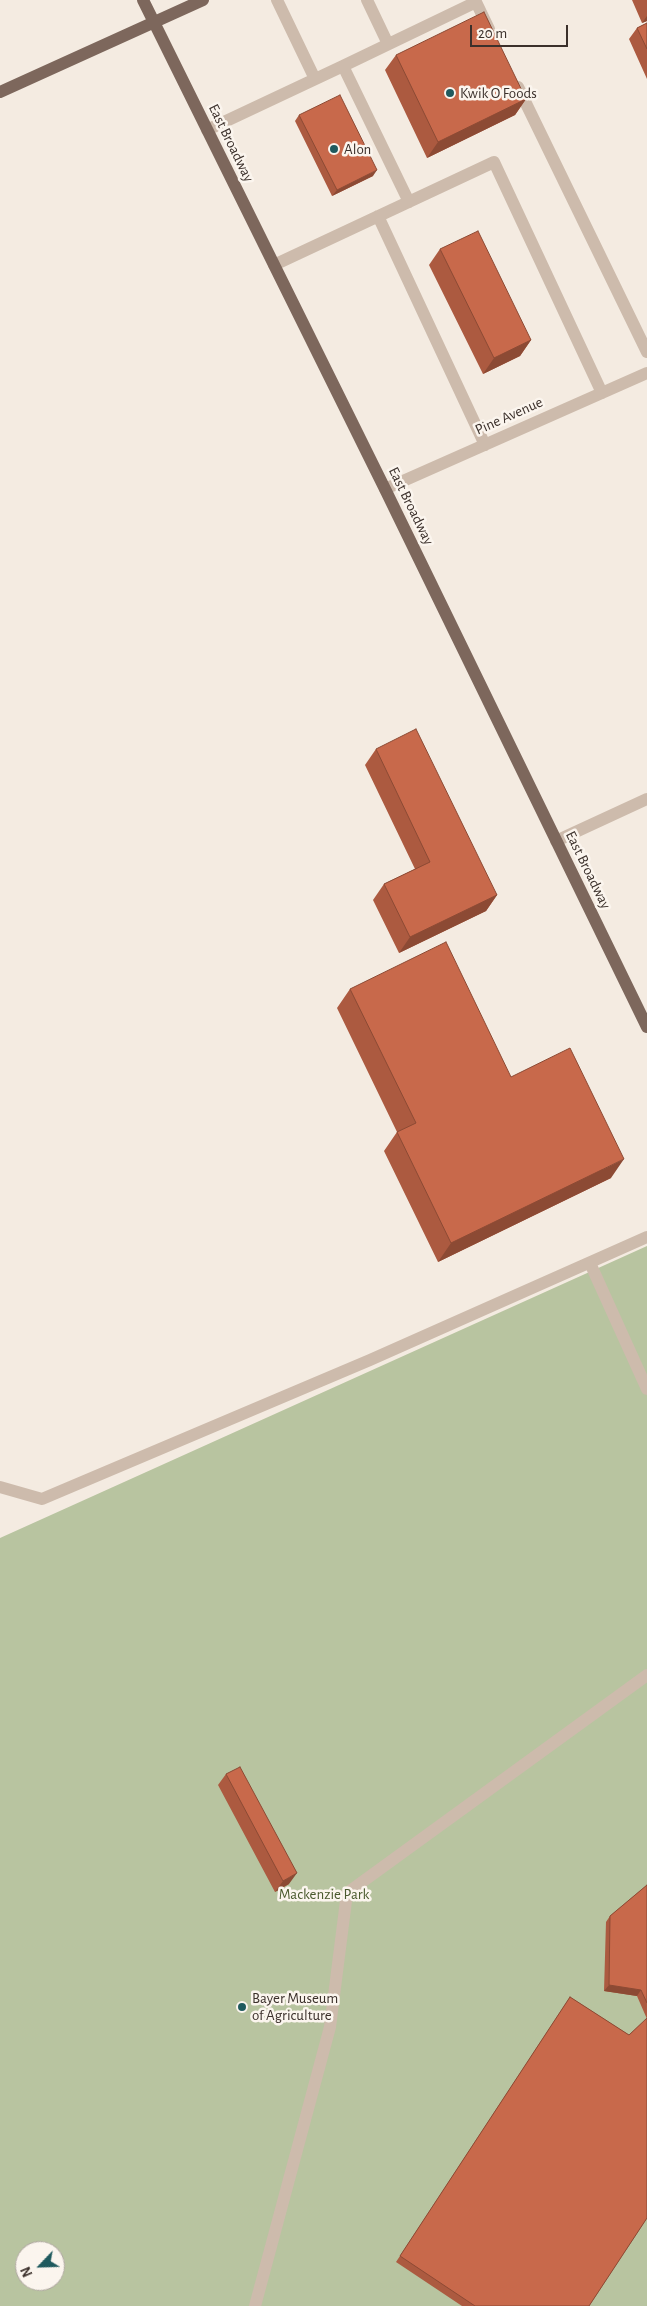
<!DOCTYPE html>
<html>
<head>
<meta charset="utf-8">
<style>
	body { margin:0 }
	#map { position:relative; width:647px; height:2306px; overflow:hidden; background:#f4ebe1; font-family:"Alegreya Sans",sans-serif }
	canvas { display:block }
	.north { position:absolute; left:15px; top:2241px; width:50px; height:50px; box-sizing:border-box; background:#fbf5ee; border:1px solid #aea6a0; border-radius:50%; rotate:246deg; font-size:14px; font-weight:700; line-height:20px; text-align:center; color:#3b302b }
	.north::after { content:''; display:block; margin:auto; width:18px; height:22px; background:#1f5a5e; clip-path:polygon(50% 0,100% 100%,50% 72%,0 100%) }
	.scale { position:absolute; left:470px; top:25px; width:98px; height:22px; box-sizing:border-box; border:2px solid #3b302b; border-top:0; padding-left:6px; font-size:15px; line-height:18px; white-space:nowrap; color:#3b302b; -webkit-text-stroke:4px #fbf5ee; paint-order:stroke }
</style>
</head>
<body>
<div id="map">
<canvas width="647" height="2306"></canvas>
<div class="north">N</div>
<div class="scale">20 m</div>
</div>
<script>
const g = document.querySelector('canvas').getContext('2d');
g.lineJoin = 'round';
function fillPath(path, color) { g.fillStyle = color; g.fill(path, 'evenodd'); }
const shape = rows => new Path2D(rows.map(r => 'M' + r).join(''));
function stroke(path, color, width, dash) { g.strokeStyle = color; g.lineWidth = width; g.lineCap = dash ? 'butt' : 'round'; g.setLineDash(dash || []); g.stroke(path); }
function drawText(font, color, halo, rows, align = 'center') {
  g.font = font + ' "Alegreya Sans",sans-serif'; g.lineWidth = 5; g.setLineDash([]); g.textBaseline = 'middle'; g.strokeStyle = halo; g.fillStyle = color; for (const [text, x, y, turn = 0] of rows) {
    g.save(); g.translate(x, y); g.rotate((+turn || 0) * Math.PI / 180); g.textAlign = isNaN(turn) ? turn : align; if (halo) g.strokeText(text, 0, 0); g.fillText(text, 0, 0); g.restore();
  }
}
const green = shape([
	[647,1246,647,2306,0,2306,0,1538],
	[25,2251,55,2251,55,2281,25,2281]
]);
const minor = shape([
	[277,0,315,79],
	[367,0,388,44],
	[475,0,489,29],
	[343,66,476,2],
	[518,87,647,352],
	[207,130,343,66,409,202],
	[378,216,485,445],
	[274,265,494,162,602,393],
	[385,489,647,373],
	[556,841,647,799],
	[590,1263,647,1389],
	[0,1487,42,1499,370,1360,647,1237],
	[255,2306,330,2027,347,1893,647,1675]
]);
const major = shape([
	[143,0,385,489,647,1027],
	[0,92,203,0]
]);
const wall = shape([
	[632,0,647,0,647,21,642,23],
	[647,23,647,79,629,39,637,28],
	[396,55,526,99,515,115,427,158,385,70],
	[299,115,373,176,332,196,295,121],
	[440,249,531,340,520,356,483,374,429,265],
	[376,749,497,895,486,911,399,953,373,900,384,884,415,869,365,765],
	[350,989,511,1077,611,1178,438,1262,384,1151,397,1132,337,1008],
	[226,1774,289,1884,275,1892,218,1785],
	[647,1885,647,2218,589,2306,462,2306,396,2262,570,1997,629,2035,647,2019,637,1996,604,1991,606,1922,610,1916]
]);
const shadedWall = shape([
	[647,16,647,21,642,23],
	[526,99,515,115,427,158,438,142],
	[377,170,373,176,332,196,337,190],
	[531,340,520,356,483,374,494,358],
	[497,895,486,911,399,953,410,937],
	[624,1159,611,1178,438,1262,451,1243],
	[297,1873,289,1884,275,1892,283,1881],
	[609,1985,641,1990,637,1996,604,1991]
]);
const building = shape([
	[484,12,526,99,438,142,396,55,484,12],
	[647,23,647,49,637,28,647,23],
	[340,95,377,170,337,190,299,115,340,95],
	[478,231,531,340,494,358,440,249,478,231],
	[416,729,497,895,410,937,384,884,430,862,376,749,416,729],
	[446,942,511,1077,570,1048,624,1159,451,1243,397,1132,416,1123,350,989,446,942],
	[240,1767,297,1873,283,1881,226,1774,240,1767],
	[647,1885,647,2003,641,1990,609,1985,610,1916,647,1885],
	[570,1997,629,2035,647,2018,647,2218,589,2306,475,2306,400,2256,570,1997]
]);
const markers = [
	[450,93,5,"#1f5a5e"],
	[334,149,5,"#1f5a5e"],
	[242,2007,5,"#1f5a5e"]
];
const poiNames = [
	["Kwik O Foods",460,93],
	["Alon",344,149],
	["Bayer Museum",252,1998],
	["of Agriculture",252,2015]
];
const streetNames = [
	["East Broadway",231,143,64],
	["Pine Avenue",509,416,-24],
	["East Broadway",411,506,64],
	["East Broadway",588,870,64]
];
const parkNames = [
	["Mackenzie Park",324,1894]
];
fillPath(green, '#b8c4a0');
stroke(minor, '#cdbbac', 12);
stroke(major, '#7d675c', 12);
fillPath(wall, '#ac5a40');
fillPath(shadedWall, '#8c4a34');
fillPath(building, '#c8694b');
stroke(building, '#8c4a34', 1);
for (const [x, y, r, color] of markers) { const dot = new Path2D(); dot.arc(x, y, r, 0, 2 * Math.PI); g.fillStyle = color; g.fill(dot); stroke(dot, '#fbf5ee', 2); }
drawText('15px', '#3b302b', '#fbf5ee', poiNames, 'left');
drawText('15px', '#3b302b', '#fbf5ee', streetNames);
drawText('15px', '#4a5a2e', '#fbf5ee', parkNames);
</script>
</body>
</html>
